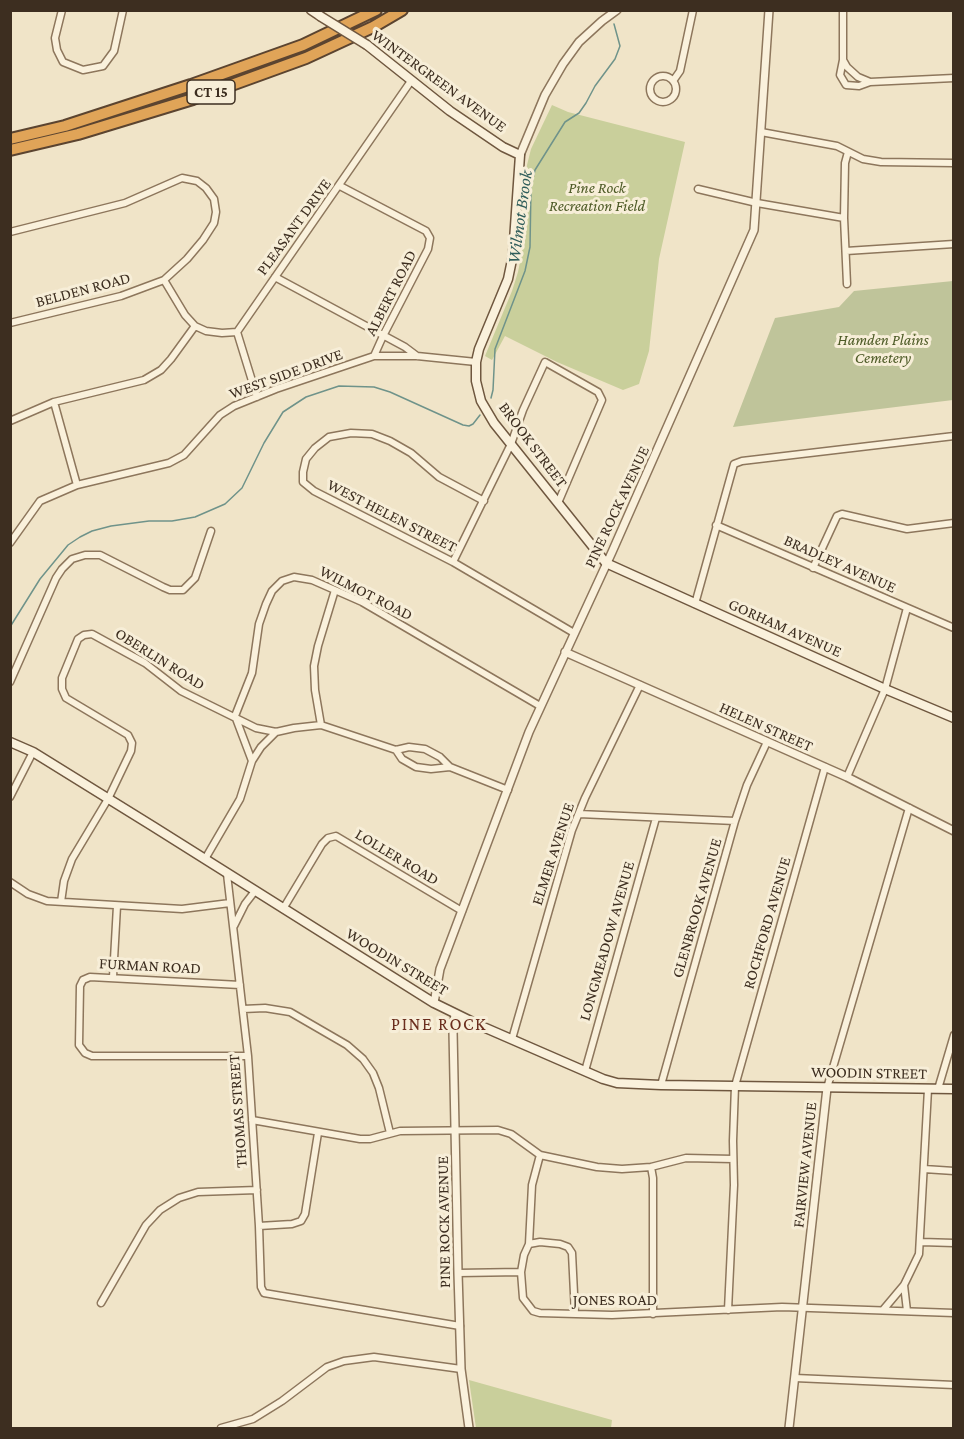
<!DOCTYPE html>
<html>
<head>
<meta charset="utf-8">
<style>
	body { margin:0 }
	#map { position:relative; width:964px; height:1439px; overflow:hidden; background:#f0e4c8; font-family:"Crimson Pro",serif }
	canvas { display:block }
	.frame { position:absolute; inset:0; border:12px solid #3d2e20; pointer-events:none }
</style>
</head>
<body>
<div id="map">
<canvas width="964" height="1439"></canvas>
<div class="frame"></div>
</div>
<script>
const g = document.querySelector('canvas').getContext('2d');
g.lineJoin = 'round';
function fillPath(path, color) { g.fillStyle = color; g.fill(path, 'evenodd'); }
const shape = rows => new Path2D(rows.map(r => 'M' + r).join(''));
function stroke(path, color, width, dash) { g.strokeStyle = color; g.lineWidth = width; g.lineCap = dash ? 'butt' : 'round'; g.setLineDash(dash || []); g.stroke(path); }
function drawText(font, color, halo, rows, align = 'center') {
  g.font = font + ' "Crimson Pro",serif'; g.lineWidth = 6; g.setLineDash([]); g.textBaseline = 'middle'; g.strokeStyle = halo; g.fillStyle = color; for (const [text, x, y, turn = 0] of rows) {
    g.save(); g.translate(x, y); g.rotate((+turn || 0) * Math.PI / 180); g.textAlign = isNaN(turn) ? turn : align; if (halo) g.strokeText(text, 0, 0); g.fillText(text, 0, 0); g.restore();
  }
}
const green = shape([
	[552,105,568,112,685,142,659,259,649,351,639,384,623,390,557,362,505,336,492,360,485,356,512,291,518,272,522,252,527,165,531,149],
	[469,1380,612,1420,611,1428,476,1428]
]);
const cemetery = shape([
	[953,281,953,400,733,427,775,318,839,307,854,291]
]);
const stream = shape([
	[491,398,493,390,495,349,525,271,530,247,531,186,535,170,565,122,579,113,586,103,595,86,615,59,620,46,614,24],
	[10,627,40,579,68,545,80,537,92,531,111,526,149,521,172,521,195,517,225,504,242,488,264,443,283,412,306,397,339,386,374,387,390,392,463,425,469,426,473,424,480,415]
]);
const minor = shape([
	[62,10,55,38,57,50,63,62,83,70,103,66,114,51,123,10],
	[843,10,843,60,847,67,858,77,870,82,954,78],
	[843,60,840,75,846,85,859,86,870,82],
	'650 89a13 13 0 1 1 26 0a13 13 0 1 1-26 0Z',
	[673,81,680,71,693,10],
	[761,132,837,146,863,159,881,162,954,163],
	[340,186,426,231,430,238,428,249,383,336,374,356],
	[698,189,757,203,844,218],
	[10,232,125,203,182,178,197,181,206,188,214,199,216,212,214,223,203,240,187,259,164,280,121,296,10,323],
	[846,251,954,244],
	[275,277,405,347,417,356],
	[164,280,185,315,195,326,206,331,222,333,237,332],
	[847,284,844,218,845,163,848,152],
	[257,397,237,332,411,81],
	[54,402,77,485],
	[10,421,54,402,144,380,161,370,171,359,195,326],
	[484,501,439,477,411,453,390,441,372,434,351,433,329,437,315,448,306,459,303,472,303,482,314,491,453,562,574,633],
	[716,525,954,628],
	[10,543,40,501,77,485,169,463,184,455,220,415,234,406,276,389,374,356,417,356,476,362],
	[453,562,511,444,523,410,545,362,598,392,602,400,558,503],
	[813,568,837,516,842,514,907,529,954,523],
	[695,604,734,464,742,461,954,436],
	[10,682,56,578,62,569,72,559,85,555,100,555,163,587,170,590,183,590,195,578,211,531],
	[321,725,315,690,314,666,318,646,335,590],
	[396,750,402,759,416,767,431,769,450,767],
	[252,761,235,716,252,673,259,624,266,604,272,591,282,581,294,577,312,580,362,602,540,706],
	[847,777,885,689,907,608],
	[10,797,33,752],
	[579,814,735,821],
	[205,859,240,799,252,761,261,747,276,732],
	[227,874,248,1056,259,1226,261,1287,264,1293,460,1326],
	[10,882,28,894,47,901,182,909,230,903],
	[61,902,64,881,72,859,108,799,131,751,132,743,128,735,66,698,62,689,62,678,78,639,84,635,92,634,145,663,181,691,256,728,276,732,294,728,321,725,396,750,409,747,425,749,440,757,450,767,508,790],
	[283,909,322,844,328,838,336,836,462,911],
	[234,926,245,904,255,891],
	[113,977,117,906],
	[240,985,90,977,83,980,80,986,79,1045,85,1053,92,1056,248,1056],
	[243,1009,265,1008,290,1012,347,1045,363,1059,373,1073,379,1088,390,1133],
	[512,1039,572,830,585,798,640,685],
	[585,1071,656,818],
	[661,1085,735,821,747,785,767,742],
	[827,1088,909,808],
	[938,1089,954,1035],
	[252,1120,360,1139,370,1139,400,1131,498,1130,511,1134,540,1155,597,1167,622,1169,651,1167,686,1158,733,1159],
	[540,1155,532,1185,529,1244,524,1255,521,1272,523,1298,533,1311,540,1313,612,1315,782,1307,954,1313],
	[651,1167,653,1178,653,1314],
	[924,1169,954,1171],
	[259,1226,292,1224,301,1221,305,1214,318,1133],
	[921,1242,954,1243],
	[529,1244,540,1242,560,1244,568,1247,572,1253,575,1314],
	[458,1273,521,1272],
	[904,1285,907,1311],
	[101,1303,146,1225,160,1210,179,1198,198,1192,257,1190],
	[728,1310,734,1185,733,1141,735,1086,825,767],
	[883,1310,904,1285,919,1254,928,1089],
	[795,1378,954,1385],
	[221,1428,253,1419,282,1401,327,1367,344,1361,374,1357,461,1369]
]);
const tertiary = shape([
	[520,155,545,95,563,64,579,42,602,21,617,10],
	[565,652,847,777,954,831],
	[434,1003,440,969,529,732,612,552,754,230,769,10],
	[455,1014,453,1031,458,1273,461,1369,469,1428],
	[789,1428,827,1088]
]);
const secondary = shape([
	[311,10,320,16],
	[367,45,450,111,503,147,520,155,513,255,508,279,479,349,476,362,476,381,481,401,494,423,606,563,885,689,954,718],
	[10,742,33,752,154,827,434,1003,481,1026,603,1079,617,1083,661,1085,954,1089]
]);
const motorway = shape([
	[10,139,65,126,191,85,303,45,376,10],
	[10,150,78,134,193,99,306,58,373,27,402,10]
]);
const secondaryBridge = shape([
	[320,16,367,45]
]);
const shields = [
	[211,92,48]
];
const shieldNames = [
	["CT 15",211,92]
];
const streetNames = [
	["WINTERGREEN AVENUE",439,81,36],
	["PLEASANT DRIVE",294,227,-54],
	["BELDEN ROAD",83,290,-15],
	["ALBERT ROAD",391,293,-63],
	["WEST SIDE DRIVE",286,374,-20],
	["BROOK STREET",533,445,53],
	["PINE ROCK AVENUE",617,507,-65],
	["WEST HELEN STREET",392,516,27],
	["BRADLEY AVENUE",840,564,24],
	["WILMOT ROAD",366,593,27],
	["GORHAM AVENUE",785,628,24],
	["OBERLIN ROAD",160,659,32],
	["HELEN STREET",766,727,24],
	["ELMER AVENUE",553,854,-72],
	["LOLLER ROAD",397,857,31],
	["GLENBROOK AVENUE",697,908,-74],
	["ROCHFORD AVENUE",767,923,-74],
	["LONGMEADOW AVENUE",607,941,-74],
	["WOODIN STREET",397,962,31],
	["FURMAN ROAD",150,966,3],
	["WOODIN STREET",869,1073,1],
	["THOMAS STREET",238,1111,-94],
	["FAIRVIEW AVENUE",805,1165,-84],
	["PINE ROCK AVENUE",444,1222,-91],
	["JONES ROAD",615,1300]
];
const parkNames = [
	["Pine Rock",597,188],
	["Recreation Field",597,206],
	["Hamden Plains",883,340],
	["Cemetery",883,358]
];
const waterNames = [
	["Wilmot Brook",520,217,-82]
];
const neighbourhoodNames = [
	["PINE ROCK",439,1024]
];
fillPath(green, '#c9cf9b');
fillPath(cemetery, '#bfc49a');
stroke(stream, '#6f938a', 1.5);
stroke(minor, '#8d765c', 9);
stroke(tertiary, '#8d765c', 10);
stroke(secondary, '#6f573f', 11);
stroke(motorway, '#5b4430', 14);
stroke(minor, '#faf1dc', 6);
stroke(tertiary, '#faf1dc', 7);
stroke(secondary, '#faf1dc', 8);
stroke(motorway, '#e0a458', 10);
stroke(secondaryBridge, '#6f573f', 11, []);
stroke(secondaryBridge, '#faf1dc', 8);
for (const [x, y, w] of shields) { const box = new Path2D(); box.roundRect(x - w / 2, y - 12, w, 24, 4.5); g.fillStyle = '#f7eed8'; g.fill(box); stroke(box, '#3d2e20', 1.5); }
drawText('bold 15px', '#3d2e20', null, shieldNames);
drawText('16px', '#3d2e20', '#f7eed8', streetNames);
drawText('italic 16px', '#4d5a26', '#f7eed8', parkNames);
drawText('italic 18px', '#2f5d5a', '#f7eed8', waterNames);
g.letterSpacing = '1.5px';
drawText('18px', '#6b2e1e', '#f7eed8', neighbourhoodNames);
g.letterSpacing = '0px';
</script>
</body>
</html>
